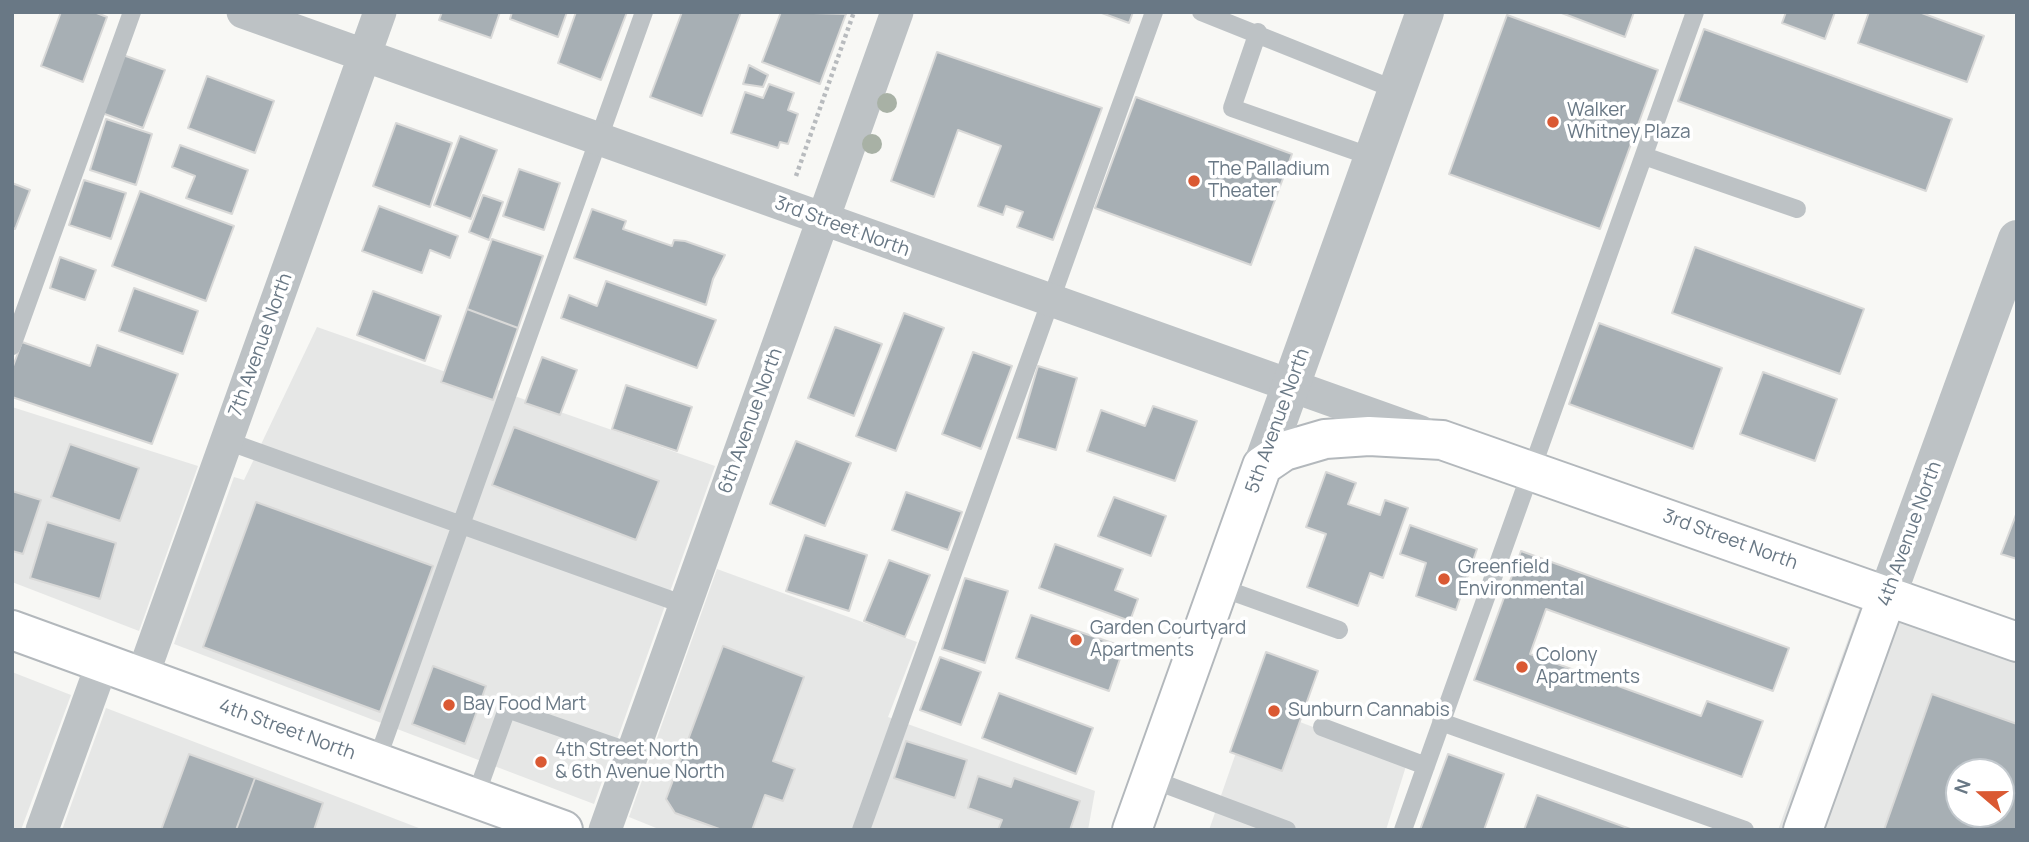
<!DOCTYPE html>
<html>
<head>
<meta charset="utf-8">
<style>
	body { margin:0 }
	#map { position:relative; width:2029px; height:842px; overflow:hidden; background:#f8f8f5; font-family:Manrope,sans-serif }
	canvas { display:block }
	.frame { position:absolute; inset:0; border:14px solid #697885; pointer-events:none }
	.north { position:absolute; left:1945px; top:758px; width:70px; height:70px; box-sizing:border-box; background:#fff; border:2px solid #c3c9ce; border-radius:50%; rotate:290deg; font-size:19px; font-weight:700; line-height:28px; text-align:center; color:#697885 }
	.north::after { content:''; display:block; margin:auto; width:24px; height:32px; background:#da5933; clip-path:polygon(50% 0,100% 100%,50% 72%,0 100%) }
</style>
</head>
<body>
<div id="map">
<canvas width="2029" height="842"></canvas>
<div class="frame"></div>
<div class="north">N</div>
</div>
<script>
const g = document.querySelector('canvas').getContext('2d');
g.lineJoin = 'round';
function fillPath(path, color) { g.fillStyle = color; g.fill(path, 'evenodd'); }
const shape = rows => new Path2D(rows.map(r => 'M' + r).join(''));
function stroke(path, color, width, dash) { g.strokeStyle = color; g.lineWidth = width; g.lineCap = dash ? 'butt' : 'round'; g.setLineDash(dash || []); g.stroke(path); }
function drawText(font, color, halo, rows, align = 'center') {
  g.font = font + ' Manrope,sans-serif'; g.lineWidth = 7; g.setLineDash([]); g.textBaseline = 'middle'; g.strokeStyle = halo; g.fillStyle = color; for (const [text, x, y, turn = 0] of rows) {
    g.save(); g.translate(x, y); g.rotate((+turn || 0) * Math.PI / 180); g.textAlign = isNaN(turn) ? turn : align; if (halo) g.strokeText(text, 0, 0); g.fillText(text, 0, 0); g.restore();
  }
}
const built = shape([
	[317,327,715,466,594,804,174,644,234,477,244,480],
	[12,407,198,466,139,631,12,582],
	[717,569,917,642,888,717,1095,791,1088,830,661,830,629,817],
	[1861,604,1864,605,1783,830,1778,830],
	[1899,617,2017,660,2017,830,1822,830],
	[1959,772,2001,772,2001,814,1959,814],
	[12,672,71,695,21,830,12,830],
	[1253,704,1407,763,1386,830,1209,830],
	[106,708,424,830,62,830]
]);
const building = shape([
	[61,12,94,12,107,17,83,82,41,66,61,12],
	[442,12,500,12,491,38,439,20,442,12],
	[512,12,567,12,558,37,510,19,512,12],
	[576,12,627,12,601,80,558,63,576,12],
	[682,12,741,12,702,116,650,97,682,12],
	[781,12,846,14,820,84,762,62,781,12],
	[1099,12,1133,12,1129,23,1099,12],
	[1559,12,1634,12,1625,37,1559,12],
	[1786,12,1835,12,1825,39,1782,23,1786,12],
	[1869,12,1919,12,1984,36,1967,82,1858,43,1869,12],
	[1507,15,1658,70,1600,229,1449,174,1507,15],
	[1704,29,1952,119,1926,191,1678,101,1704,29],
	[937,52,1102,108,1053,240,1017,227,1023,212,1006,206,1003,215,978,206,1001,146,958,130,934,197,891,181,937,52],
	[123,55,165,70,143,128,102,113,123,55],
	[749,65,768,75,763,87,743,84,749,65],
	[207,76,274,101,255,153,188,128,207,76],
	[769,84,794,93,788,110,798,114,788,144,780,142,778,148,731,133,745,92,763,98,769,84],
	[1136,97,1292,154,1251,265,1095,208,1136,97],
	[106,119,152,134,136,185,90,170,106,119],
	[396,123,452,143,430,207,373,186,396,123],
	[460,136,497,150,471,219,434,205,460,136],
	[180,145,248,170,232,214,186,198,195,176,172,167,180,145],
	[519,169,560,183,544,230,503,216,519,169],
	[84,180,126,193,111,239,69,225,84,180],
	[12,183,30,190,15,229,12,228,12,183],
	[140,191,234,226,206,301,112,266,140,191],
	[483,195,503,202,489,240,469,232,483,195],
	[379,206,458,236,450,258,430,250,422,273,362,251,379,206],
	[592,209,626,221,623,229,672,246,674,240,685,241,725,255,713,279,706,305,574,258,592,209],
	[492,239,543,256,518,328,467,309,492,239],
	[1695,247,1864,309,1840,374,1672,313,1695,247],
	[60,257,96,270,85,300,50,288,60,257],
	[606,281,716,320,697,368,561,318,569,295,597,306,606,281],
	[134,288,198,311,183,354,119,331,134,288],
	[373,291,441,316,425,361,357,335,373,291],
	[467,309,518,328,493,400,441,382,467,309],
	[904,313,944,328,896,451,856,436,904,313],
	[1599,323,1722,368,1693,449,1569,404,1599,323],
	[835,327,882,344,854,416,808,398,835,327],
	[22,342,90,366,97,345,178,374,152,444,12,397,12,369,22,342],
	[973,352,1012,366,981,449,942,434,973,352],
	[542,357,577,370,560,415,525,403,542,357],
	[1038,366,1077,378,1056,450,1017,438,1038,366],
	[1763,372,1837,399,1815,461,1740,434,1763,372],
	[626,385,692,407,677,451,612,429,626,385],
	[1153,406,1197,421,1175,481,1087,451,1101,410,1145,426,1153,406],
	[514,427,659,481,636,540,492,485,514,427],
	[796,441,851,463,825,526,770,504,796,441],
	[70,444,139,468,120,521,51,497,70,444],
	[1326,472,1356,483,1348,504,1380,515,1385,500,1408,508,1383,578,1370,573,1358,606,1307,587,1326,534,1306,527,1326,472],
	[12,491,41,500,23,554,12,551,12,491],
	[906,492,962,512,948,550,892,530,906,492],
	[1114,497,1166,516,1151,556,1098,536,1114,497],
	[256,502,433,566,380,712,203,647,256,502],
	[2017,512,2017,559,2001,554,2017,512],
	[47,522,116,543,100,599,30,578,47,522],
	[1410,525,1477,549,1456,610,1416,596,1426,563,1400,554,1410,525],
	[805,535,867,555,849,611,786,591,805,535],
	[1055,544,1123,569,1115,590,1138,599,1130,621,1039,588,1055,544],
	[1521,551,1789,648,1773,691,1546,609,1530,654,1701,716,1707,701,1763,721,1742,777,1474,680,1521,551],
	[889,560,930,575,905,637,864,621,889,560],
	[965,578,1008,591,985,663,942,649,965,578],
	[1031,615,1124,647,1109,691,1016,658,1031,615],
	[723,646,804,677,773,761,795,769,783,801,765,795,752,830,722,830,675,813,666,799,723,646],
	[1266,652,1318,671,1282,771,1230,752,1266,652],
	[940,657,981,672,961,725,920,710,940,657],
	[433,666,486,686,465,744,412,724,433,666],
	[999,693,1093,728,1076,774,982,738,999,693],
	[1932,694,2017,724,2017,830,1884,830,1932,694],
	[1959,772,2001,772,2001,814,1959,814,1959,772],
	[906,741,967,760,955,798,894,778,906,741],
	[189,754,255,778,236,830,161,830,189,754],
	[1448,754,1504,774,1484,830,1420,830,1448,754],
	[978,776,1011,787,1014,778,1080,801,1070,830,998,830,1002,820,968,808,978,776],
	[255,778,323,803,314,830,236,830,255,778],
	[1537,795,1633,830,1524,830,1537,795]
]);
const path = shape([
	[796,176,854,12]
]);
const service = shape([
	[1201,12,1396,90],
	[1258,32,1232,108,1372,157],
	[1644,156,1797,209],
	[12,346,132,12],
	[227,441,685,605],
	[1219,587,1339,630],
	[1441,722,1745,830],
	[1322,727,1426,766],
	[376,763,644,12],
	[1151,779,1287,830],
	[475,798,507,709,633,753],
	[861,830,1154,12],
	[1403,830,1695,12]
]);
const minor = shape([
	[243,12,1421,432],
	[142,677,380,12],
	[42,830,102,664],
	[605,830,897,12]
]);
const tertiary = shape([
	[1262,466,1425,12],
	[1887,596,2017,239]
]);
const primary = shape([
	[12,630,563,830],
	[1132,830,1262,466,1284,451,1325,439,1369,436,1442,440,2017,642],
	[1803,830,1887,596]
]);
const trees = [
	[887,103],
	[872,144]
];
const markers = [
	[1553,122,7,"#da5933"],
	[1194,181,7,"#da5933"],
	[1444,579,7,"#da5933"],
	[1076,640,7,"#da5933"],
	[1522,667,7,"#da5933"],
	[449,705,7,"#da5933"],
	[1274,711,7,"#da5933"],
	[541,762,7,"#da5933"]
];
const poiNames = [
	["Walker",1567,111],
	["Whitney Plaza",1567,133],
	["The Palladium",1208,170],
	["Theater",1208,192],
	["Greenfield",1458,568],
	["Environmental",1458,590],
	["Garden Courtyard",1090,629],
	["Apartments",1090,651],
	["Colony",1536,656],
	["Apartments",1536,678],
	["Bay Food Mart",463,705],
	["Sunburn Cannabis",1288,711],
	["4th Street North",555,751],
	["& 6th Avenue North",555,773]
];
const streetNames = [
	["3rd Street North",842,227,20],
	["7th Avenue North",261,345,-70],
	["6th Avenue North",751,421,-70],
	["5th Avenue North",1278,421,-70],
	["4th Avenue North",1910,534,-70],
	["3rd Street North",1730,540,20],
	["4th Street North",287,730,20]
];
fillPath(built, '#e6e7e6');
fillPath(building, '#a7afb4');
stroke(building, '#d9d9d8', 2);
stroke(primary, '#b3b8bc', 42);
stroke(path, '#b8bbbe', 4.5, [3.5, 3.5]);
stroke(service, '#bdc2c5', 18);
stroke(minor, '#bdc2c5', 33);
stroke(tertiary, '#bdc2c5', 38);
stroke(primary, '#fff', 38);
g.fillStyle = '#a8b1a5';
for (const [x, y] of trees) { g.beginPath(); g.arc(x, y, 10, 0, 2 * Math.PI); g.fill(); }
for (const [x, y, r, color] of markers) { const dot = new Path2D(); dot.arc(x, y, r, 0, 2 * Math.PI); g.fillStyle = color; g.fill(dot); stroke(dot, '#fff', 2.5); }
drawText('19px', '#697885', '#fff', poiNames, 'left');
drawText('19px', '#697885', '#fff', streetNames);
</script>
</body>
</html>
